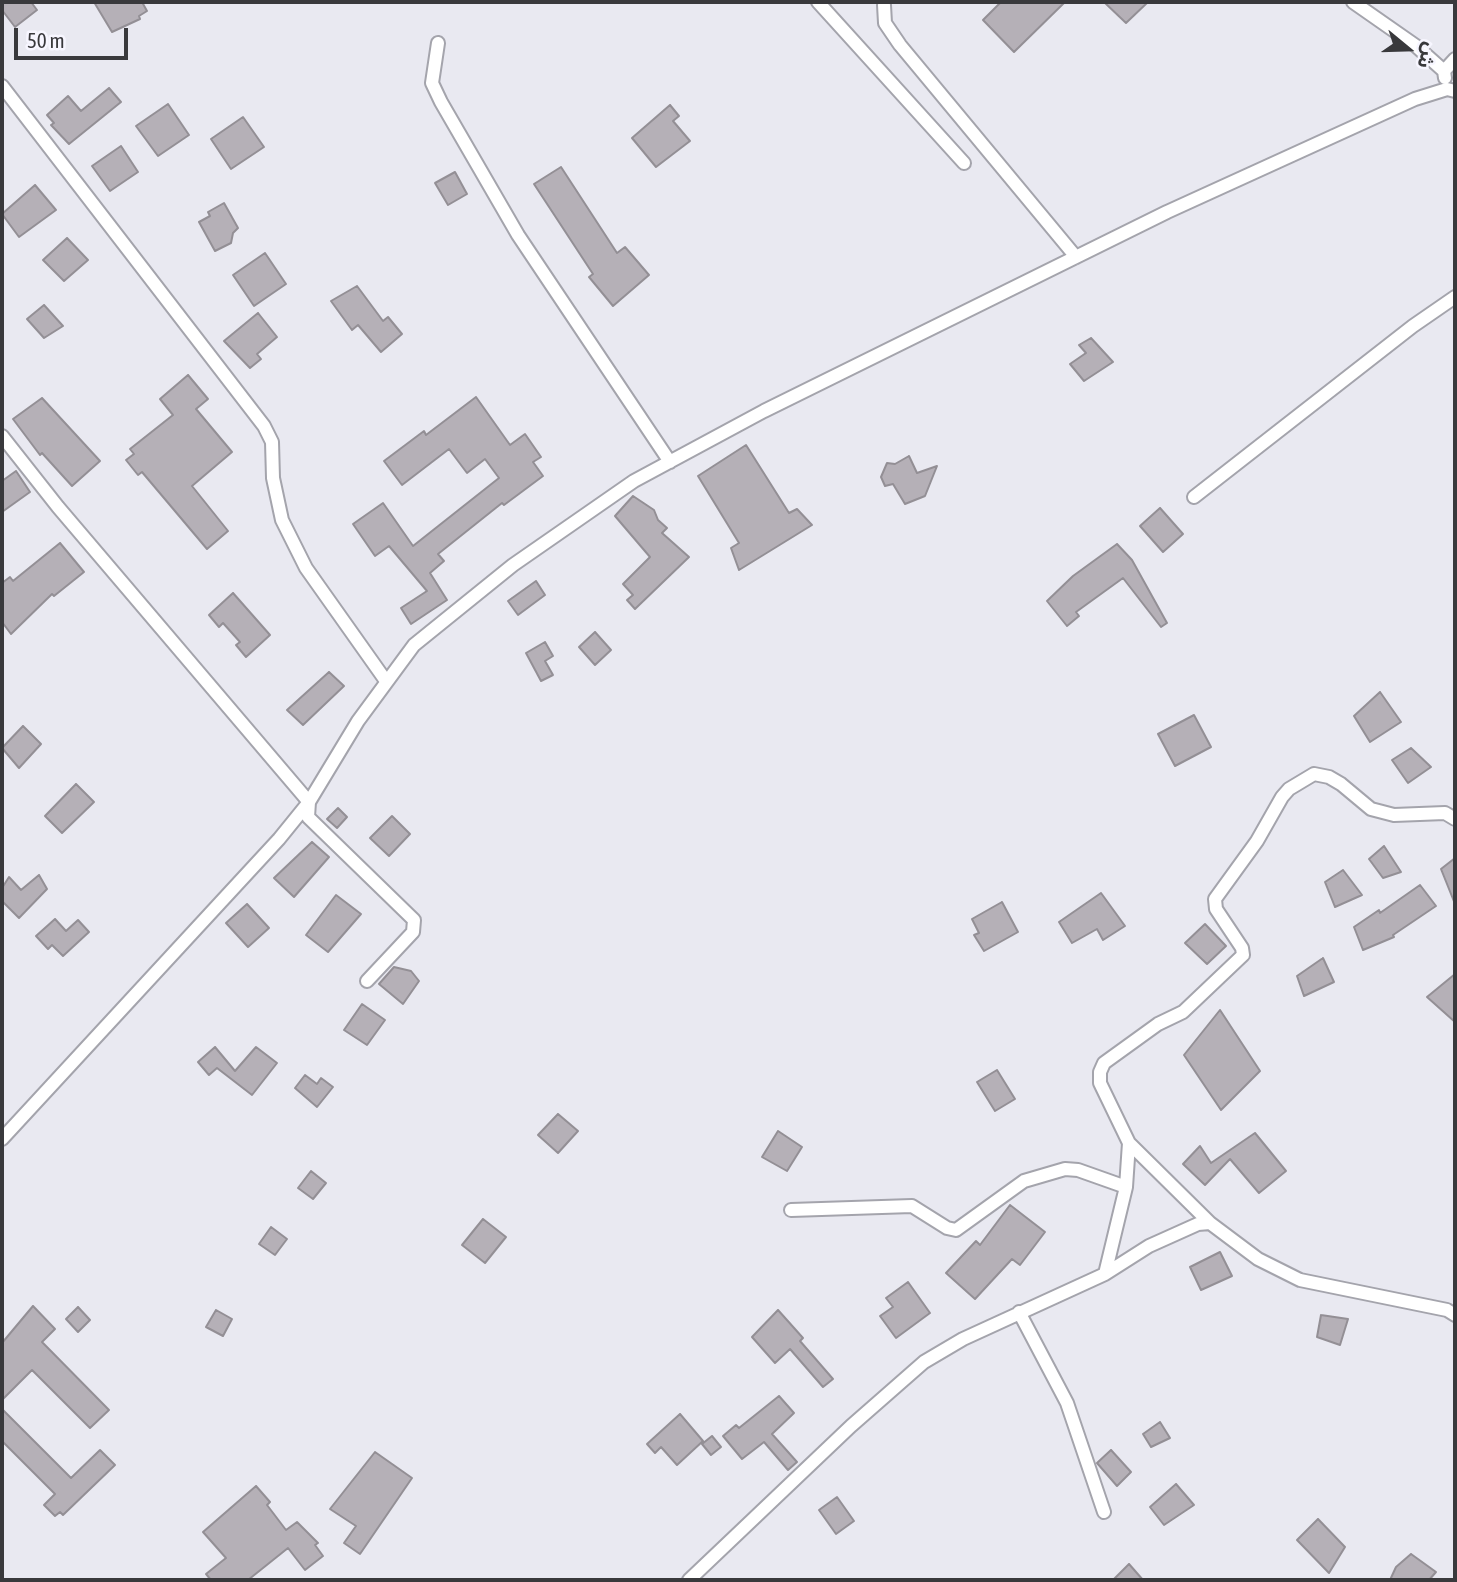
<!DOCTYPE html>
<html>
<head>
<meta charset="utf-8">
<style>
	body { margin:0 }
	#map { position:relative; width:1457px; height:1582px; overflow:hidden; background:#e9e9f1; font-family:"Asap Condensed","Noto Sans Arabic",sans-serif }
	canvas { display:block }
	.frame { position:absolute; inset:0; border:4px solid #39393c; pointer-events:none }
	.north { position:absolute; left:1373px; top:14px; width:70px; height:70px; -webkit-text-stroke:5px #f7f6ff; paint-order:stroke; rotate:109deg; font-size:19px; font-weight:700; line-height:28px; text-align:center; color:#39393c }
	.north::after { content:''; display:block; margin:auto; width:24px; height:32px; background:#39393c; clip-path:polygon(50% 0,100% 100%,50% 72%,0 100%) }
	.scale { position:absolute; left:14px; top:28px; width:114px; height:32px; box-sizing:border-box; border:4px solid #39393c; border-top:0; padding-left:9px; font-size:21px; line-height:24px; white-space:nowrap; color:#39393c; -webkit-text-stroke:5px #f7f6ff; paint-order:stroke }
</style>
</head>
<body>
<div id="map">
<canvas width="1457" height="1582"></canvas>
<div class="frame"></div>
<div class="north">ش</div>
<div class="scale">50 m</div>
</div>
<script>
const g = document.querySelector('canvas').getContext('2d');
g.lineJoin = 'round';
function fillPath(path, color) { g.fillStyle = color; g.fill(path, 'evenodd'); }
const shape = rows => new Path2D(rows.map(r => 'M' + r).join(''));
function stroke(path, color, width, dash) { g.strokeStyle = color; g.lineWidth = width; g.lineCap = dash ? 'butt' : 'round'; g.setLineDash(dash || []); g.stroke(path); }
const building = shape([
	[2,2,31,2,37,10,15,27,2,10,2,2],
	[94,2,142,2,147,11,139,16,140,19,112,32,94,2],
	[1001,2,1065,2,1014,52,983,20,1001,2],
	[1104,2,1148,2,1126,23,1104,2],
	[109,88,121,102,69,144,51,125,54,123,47,115,68,96,81,111,109,88],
	[168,104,189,135,158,156,136,126,168,104],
	[670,105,679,116,673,121,690,141,656,167,632,138,670,105],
	[243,117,264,147,231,169,211,139,243,117],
	[121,146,138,172,110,191,92,166,121,146],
	[561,167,617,253,625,247,649,275,613,306,589,277,593,274,534,184,561,167],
	[455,172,467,194,448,205,435,183,455,172],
	[35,185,56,210,19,237,2,214,35,185],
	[224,203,238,228,233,233,231,243,215,251,199,222,210,216,208,212,224,203],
	[67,238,88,260,64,281,43,260,67,238],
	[265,253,286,284,254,306,233,275,265,253],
	[357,286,383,321,388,317,402,334,381,352,358,325,352,330,331,301,357,286],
	[44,305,63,326,44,338,27,319,44,305],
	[258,313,277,337,257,354,261,359,250,368,224,341,258,313],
	[1091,338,1113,362,1084,381,1070,364,1086,353,1079,345,1091,338],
	[188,375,208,399,196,409,232,452,192,486,228,531,207,549,142,472,138,475,126,460,134,454,130,449,173,415,160,399,188,375],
	[476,397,510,445,525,434,541,457,533,462,543,476,504,505,502,503,438,554,444,561,430,573,447,600,411,624,401,608,427,591,389,546,375,556,353,524,383,503,413,546,499,478,485,459,467,473,449,449,402,485,384,461,424,431,426,435,476,397],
	[42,398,100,461,72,486,42,453,40,455,13,419,42,398],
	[746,445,789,513,797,509,812,525,739,570,731,548,739,543,698,476,746,445],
	[909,456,917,473,937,466,925,496,905,504,893,484,885,486,881,477,887,463,895,464,909,456],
	[16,471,30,492,2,512,2,481,16,471],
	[633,496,654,510,658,520,667,528,662,533,689,557,635,609,627,600,633,595,623,584,650,557,615,516,633,496],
	[1160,508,1183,534,1163,552,1140,526,1160,508],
	[60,543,84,572,54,596,52,594,11,634,2,622,2,583,10,577,13,581,60,543],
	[1117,544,1132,560,1167,623,1161,627,1123,578,1076,612,1079,616,1067,626,1047,601,1073,576,1117,544],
	[536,581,545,595,518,615,508,601,536,581],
	[233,593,270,635,246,657,236,645,240,642,223,623,219,627,209,615,233,593],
	[595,632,611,650,595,665,579,647,595,632],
	[545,642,553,656,545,661,553,675,541,681,526,653,545,642],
	[329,672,344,686,303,725,287,710,329,672],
	[1380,692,1401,722,1370,742,1354,716,1380,692],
	[1194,715,1211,747,1175,766,1158,734,1194,715],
	[23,726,41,744,19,768,2,748,23,726],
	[1411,748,1431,767,1408,783,1392,760,1411,748],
	[76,784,94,802,62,833,45,816,76,784],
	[338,808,347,817,337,828,327,819,338,808],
	[392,816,410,834,389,856,370,838,392,816],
	[312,842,329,857,294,897,274,878,312,842],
	[1384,846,1401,872,1383,878,1369,859,1384,846],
	[1455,858,1455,904,1441,869,1455,858],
	[1343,870,1362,895,1335,907,1325,882,1343,870],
	[39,875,47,889,19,918,2,901,2,888,9,877,21,890,39,875],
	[1420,885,1436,906,1393,935,1394,937,1363,950,1354,927,1379,910,1380,913,1420,885],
	[1101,893,1125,926,1103,940,1097,929,1072,943,1059,922,1101,893],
	[336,895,361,914,328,952,306,935,336,895],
	[1002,902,1018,932,984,951,974,935,979,933,972,919,1002,902],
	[247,904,269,928,248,947,226,923,247,904],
	[55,919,66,931,78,920,89,932,63,956,52,945,48,949,36,936,55,919],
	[1205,924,1226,946,1207,964,1185,943,1205,924],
	[1323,958,1334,982,1304,996,1297,976,1323,958],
	[394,967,411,971,419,981,403,1004,379,984,394,967],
	[1455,974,1455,1022,1427,997,1455,974],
	[362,1004,385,1020,367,1045,344,1030,362,1004],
	[1220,1010,1260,1071,1221,1110,1184,1055,1220,1010],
	[215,1047,235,1071,256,1047,277,1063,252,1095,217,1068,209,1075,198,1062,215,1047],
	[997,1070,1015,1099,995,1111,977,1082,997,1070],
	[305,1075,317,1084,321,1078,333,1087,317,1107,295,1088,305,1075],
	[558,1114,578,1131,558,1153,538,1135,558,1114],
	[778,1131,802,1147,787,1171,762,1157,778,1131],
	[1255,1133,1286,1171,1259,1193,1230,1159,1205,1185,1183,1164,1200,1146,1211,1163,1255,1133],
	[311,1171,326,1183,313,1199,298,1188,311,1171],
	[1010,1205,1045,1232,1020,1265,1012,1259,975,1299,946,1273,976,1241,980,1245,1010,1205],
	[483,1219,506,1237,485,1263,462,1245,483,1219],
	[271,1227,287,1239,275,1255,259,1244,271,1227],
	[1220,1252,1232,1276,1201,1290,1190,1267,1220,1252],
	[908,1282,930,1313,896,1338,880,1316,893,1307,886,1298,908,1282],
	[33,1306,55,1329,42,1342,109,1410,90,1428,32,1370,2,1400,2,1343,33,1306],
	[78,1307,90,1320,78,1332,66,1319,78,1307],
	[216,1310,232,1319,223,1336,206,1327,216,1310],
	[778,1310,803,1338,800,1341,833,1379,823,1387,790,1349,775,1363,752,1337,778,1310],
	[1321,1315,1348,1319,1340,1345,1317,1337,1321,1315],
	[779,1396,794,1413,772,1434,797,1462,788,1470,764,1442,742,1459,723,1436,736,1425,739,1428,779,1396],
	[2,1409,71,1478,100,1450,115,1465,63,1515,60,1512,55,1516,44,1505,55,1494,2,1441,2,1409],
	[680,1414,703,1441,677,1465,661,1447,655,1453,647,1444,680,1414],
	[1160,1422,1170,1438,1151,1447,1143,1434,1160,1422],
	[712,1436,721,1447,711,1455,702,1444,712,1436],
	[1111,1450,1131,1472,1117,1486,1097,1463,1111,1450],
	[375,1452,412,1478,360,1554,344,1543,356,1526,330,1509,375,1452],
	[1176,1484,1194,1505,1164,1525,1150,1507,1176,1484],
	[256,1486,270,1502,267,1505,286,1530,297,1522,318,1543,315,1545,323,1556,305,1570,288,1548,248,1580,211,1580,206,1574,226,1558,203,1532,256,1486],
	[837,1497,854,1521,836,1534,819,1510,837,1497],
	[1318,1519,1345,1547,1329,1573,1297,1540,1318,1519],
	[1411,1554,1436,1572,1429,1580,1390,1580,1396,1567,1411,1554],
	[1129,1564,1143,1580,1113,1580,1129,1564]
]);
const minor = shape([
	[818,2,964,163],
	[1353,2,1416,46,1444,71],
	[884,5,885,23,900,45,1076,257],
	[438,43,432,83,441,102,518,235,670,462],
	[1445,78,1444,71,1455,59],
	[2,86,264,426,272,442,273,478,282,520,306,568,386,681],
	[2,436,58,507,309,802,308,817,414,920,413,932,367,981],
	[1194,497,1413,326,1455,297],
	[2,1139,279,839,309,802,358,721,414,645,513,565,634,481,764,411,1167,212,1415,99,1447,89,1455,91],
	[1129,1143,1210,1223],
	[791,1210,912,1206,947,1228,956,1230,1024,1181,1065,1169,1078,1170,1126,1187],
	[1105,1274,1126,1187,1129,1143,1100,1083,1100,1072,1104,1063,1158,1024,1183,1012,1243,955,1242,948,1216,909,1215,899,1257,841,1282,797,1289,789,1314,774,1329,777,1341,784,1371,809,1394,815,1445,813,1455,819],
	[1019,1312,1067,1403,1104,1512],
	[689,1580,851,1426,924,1362,963,1339,1105,1274,1149,1246,1198,1224,1210,1223,1258,1259,1300,1280,1447,1310,1455,1315]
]);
fillPath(building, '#b5b0b7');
stroke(building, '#938f95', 2);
stroke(minor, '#a4a4ac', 16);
stroke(minor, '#fff', 12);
</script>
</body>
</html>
